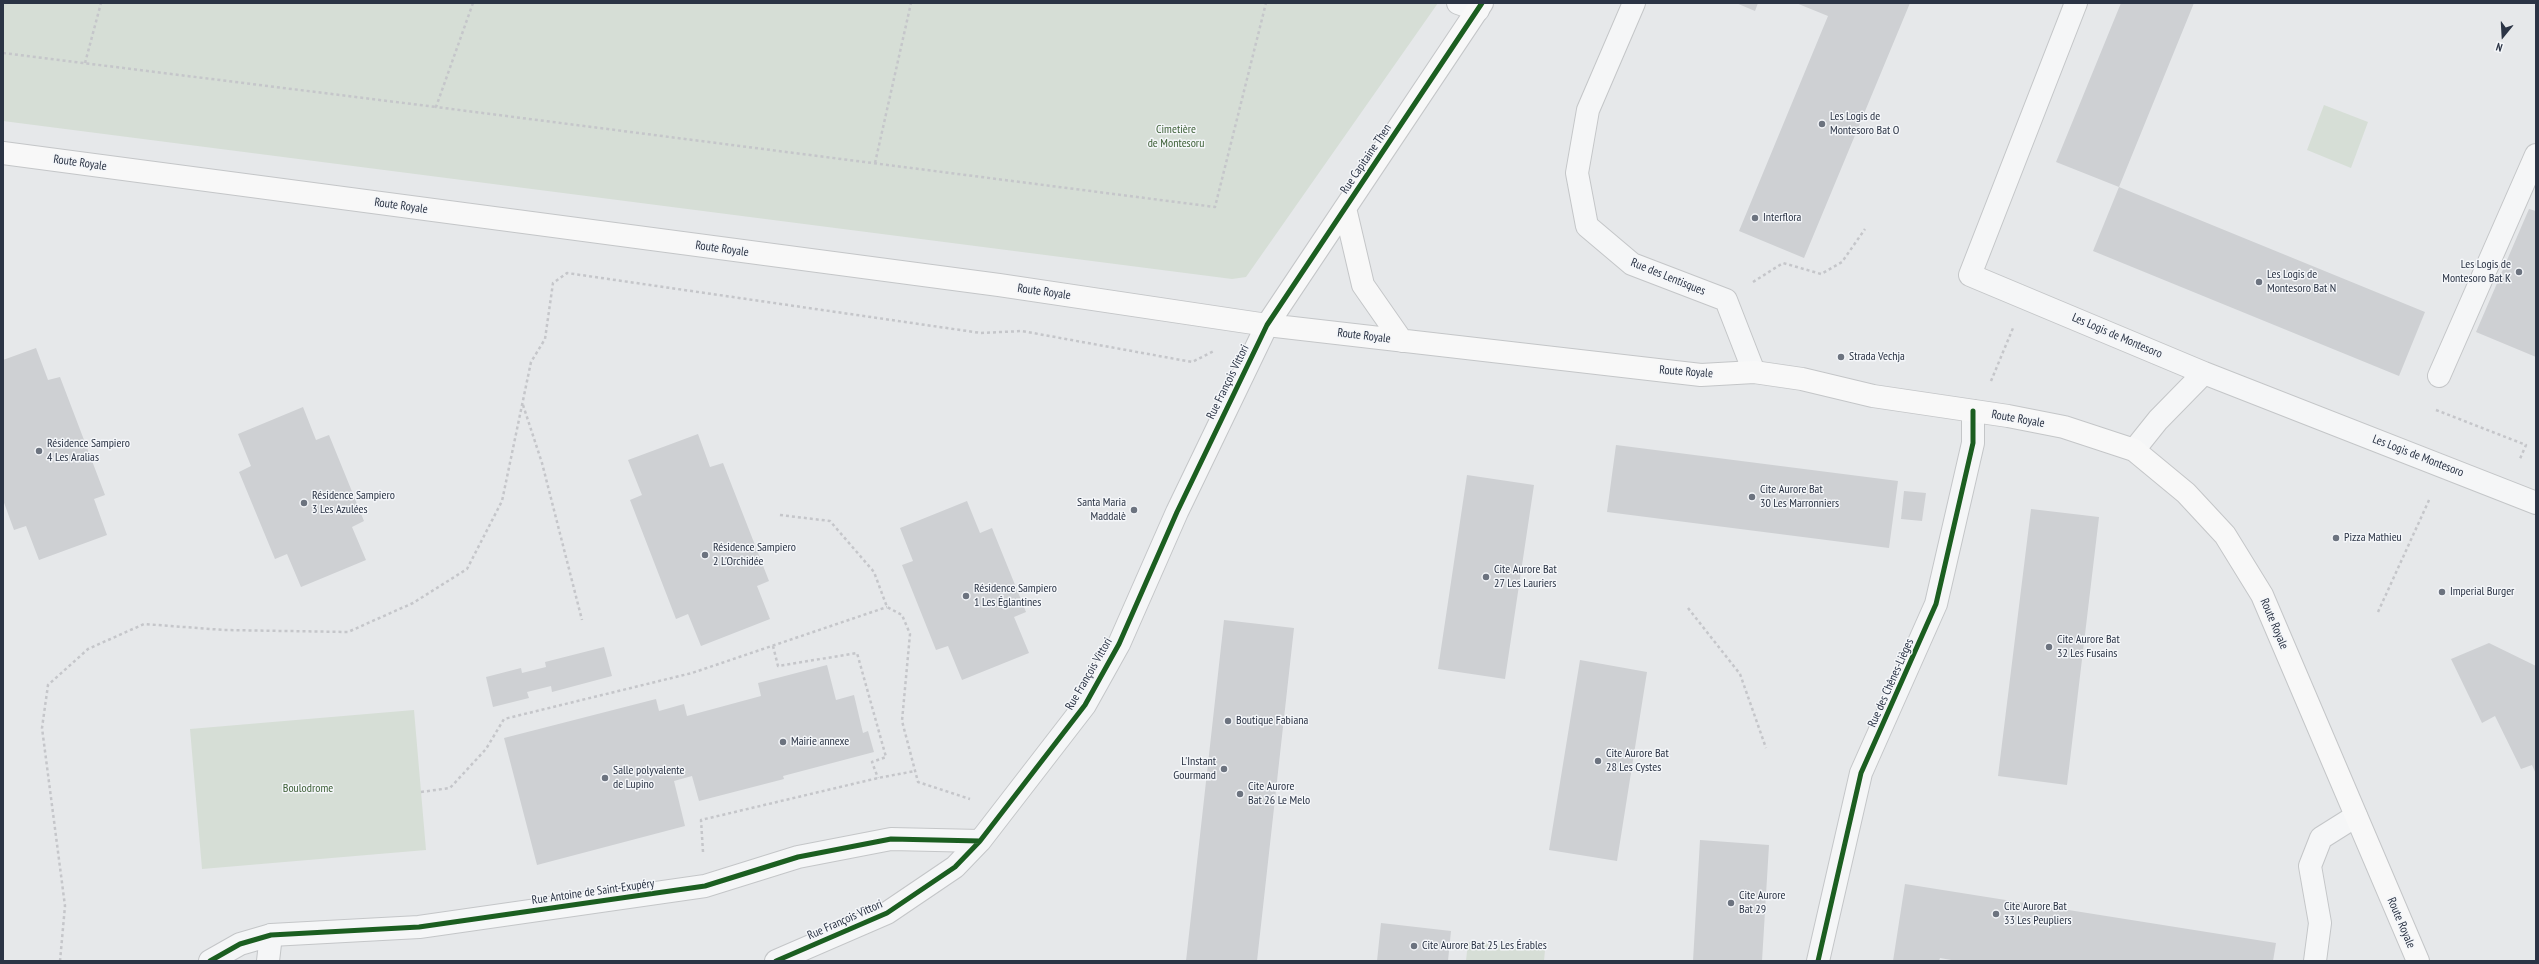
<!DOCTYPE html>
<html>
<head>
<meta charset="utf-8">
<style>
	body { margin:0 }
	#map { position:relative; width:2539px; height:964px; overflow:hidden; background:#e6e8ea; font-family:"PT Sans Narrow",sans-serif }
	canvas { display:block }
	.frame { position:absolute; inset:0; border:4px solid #2b3445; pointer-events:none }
	.north { position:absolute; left:2483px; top:16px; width:40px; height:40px; -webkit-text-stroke:3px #f4f6f9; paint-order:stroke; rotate:198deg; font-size:11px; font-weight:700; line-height:16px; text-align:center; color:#2b3445 }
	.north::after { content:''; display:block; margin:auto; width:14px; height:18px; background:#2b3445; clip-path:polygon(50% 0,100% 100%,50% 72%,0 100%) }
</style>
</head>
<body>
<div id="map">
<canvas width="2539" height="964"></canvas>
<div class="frame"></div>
<div class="north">N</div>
</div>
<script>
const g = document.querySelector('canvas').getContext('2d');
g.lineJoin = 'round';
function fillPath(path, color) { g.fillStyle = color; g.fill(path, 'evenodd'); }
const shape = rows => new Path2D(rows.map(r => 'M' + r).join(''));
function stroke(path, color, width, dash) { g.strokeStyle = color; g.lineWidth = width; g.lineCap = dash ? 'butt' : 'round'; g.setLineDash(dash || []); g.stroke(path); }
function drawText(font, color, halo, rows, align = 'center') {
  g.font = font + ' "PT Sans Narrow",sans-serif'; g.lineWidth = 3; g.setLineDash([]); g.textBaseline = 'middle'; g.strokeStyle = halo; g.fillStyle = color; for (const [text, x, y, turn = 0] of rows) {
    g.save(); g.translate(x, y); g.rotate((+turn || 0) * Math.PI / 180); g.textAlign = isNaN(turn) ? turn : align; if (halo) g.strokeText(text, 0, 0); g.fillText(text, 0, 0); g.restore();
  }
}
const green = shape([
	[3,3,1438,3,1246,277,1232,279,3,121],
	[2324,105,2368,122,2351,168,2307,150],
	[414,710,426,850,202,869,190,729],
	[1468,942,1545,950,1544,961,1466,961]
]);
const building = shape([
	[1736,3,1758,3,1755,11],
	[1796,3,1910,3,1804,258,1739,231,1828,16],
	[2121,3,2194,3,2119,187,2056,162],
	[2119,187,2425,312,2399,376,2093,251],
	[2529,209,2536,211,2536,357,2476,332],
	[36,348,48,380,60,377,105,495,94,499,107,535,39,560,26,526,14,530,3,500,3,360],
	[303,407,316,440,329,435,364,521,352,527,366,560,301,587,287,554,275,559,239,472,251,466,238,434],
	[698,434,710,467,723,463,769,581,757,586,770,619,701,646,688,614,676,619,630,500,642,495,628,460],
	[1616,445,1898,481,1889,548,1607,512],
	[1467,475,1534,485,1505,679,1438,669],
	[1904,491,1926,493,1922,521,1901,519],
	[967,501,980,533,992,528,1026,612,1014,617,1029,653,962,680,948,646,936,650,902,565,913,561,900,528],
	[2031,509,2099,517,2067,785,1998,776],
	[1224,620,1294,628,1257,961,1186,961],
	[2489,643,2536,666,2536,774,2532,765,2521,769,2495,716,2482,723,2451,659],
	[604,647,612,676,552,692,551,686,527,692,529,698,493,707,486,677,521,668,522,673,546,667,545,662],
	[1580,660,1647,672,1617,861,1549,850],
	[827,665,836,700,854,695,863,733,868,731,874,752,783,776,784,779,699,801,692,776,674,781,685,826,537,865,504,738,656,699,659,711,684,704,687,716,761,696,758,683],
	[1700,840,1769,845,1762,961,1693,961],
	[1905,884,2276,943,2273,961,1957,961,1940,958,1939,961,1893,961],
	[1381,923,1451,931,1448,961,1377,961]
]);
const path = shape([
	[473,3,436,107,1215,207,1266,3],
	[3,53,436,107],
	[85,63,101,3],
	[875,163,911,3],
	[1753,282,1783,263,1821,274,1842,262,1865,229],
	[1991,381,2013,328],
	[523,405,542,463,582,620],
	[2436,410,2526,445,2519,461],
	[780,515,830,521,874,572,887,607,902,615,910,634,902,721,918,782,970,799],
	[1688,608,1740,674,1766,748],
	[2378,612,2430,498],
	[773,646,778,666,857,653,886,757,872,762,878,778],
	[421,792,450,788,486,749,504,719,692,673,887,607],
	[703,852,701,820,878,778,915,771],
	[60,961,65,906,42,728,48,685,88,649,144,624,224,630,348,632,413,603,467,569,502,501,531,362,545,339,553,283,567,273,981,333,1022,331,1192,362,1214,351]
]);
const service = shape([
	[1458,3,1478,10],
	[2076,3,1970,275,2204,373,2536,503],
	[2439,376,2536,155],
	[2134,450,2158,420,2204,373],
	[268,961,271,935]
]);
const minor = shape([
	[1634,3,1588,110,1577,173,1587,226,1632,264,1726,300,1754,372],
	[210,961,240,944,271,935,419,927,705,886,798,857,891,839,980,841],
	[776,961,887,913,955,867,980,841,1085,705,1119,644,1177,512,1267,325],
	[1818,961,1861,773,1936,604,1973,443,1973,411],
	[2315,961,2320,923,2310,866,2321,838,2356,816]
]);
const secondary = shape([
	[3,153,999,285,1267,325,1701,375,1754,372,1802,379,1873,396,2008,416,2064,427,2134,450,2186,493,2225,535,2262,595,2418,961],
	[1345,208,1363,285,1402,341],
	[1267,325,1482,3]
]);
const cycleway = shape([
	[210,961,240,944,271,935,419,927,705,886,798,857,891,839,980,841],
	[776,961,887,913,955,867,980,841,1085,705,1119,644,1177,512,1267,325,1482,3],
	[1818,961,1861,773,1936,604,1973,443,1973,411]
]);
const markers = [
	[1822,124,4,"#6c737f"],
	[1755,218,4,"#6c737f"],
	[2519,272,4,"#6c737f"],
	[2259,282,4,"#6c737f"],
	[1841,357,4,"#6c737f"],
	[39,451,4,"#6c737f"],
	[1752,497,4,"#6c737f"],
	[304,503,4,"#6c737f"],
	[1134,510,4,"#6c737f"],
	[2336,538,4,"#6c737f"],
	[705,555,4,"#6c737f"],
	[1486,577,4,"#6c737f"],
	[2442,592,4,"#6c737f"],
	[966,596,4,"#6c737f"],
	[2049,647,4,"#6c737f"],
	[1228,721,4,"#6c737f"],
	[783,742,4,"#6c737f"],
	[1598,761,4,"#6c737f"],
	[1224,769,4,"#6c737f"],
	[605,778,4,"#6c737f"],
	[1240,794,4,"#6c737f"],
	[1731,903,4,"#6c737f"],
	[1996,914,4,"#6c737f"],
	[1414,946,4,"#6c737f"]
];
const poiNames = [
	["Les Logis de",1830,117],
	["Montesoro Bat O",1830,131],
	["Interflora",1763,218],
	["Les Logis de",2511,265,"right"],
	["Montesoro Bat K",2511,279,"right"],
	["Les Logis de",2267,275],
	["Montesoro Bat N",2267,289],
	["Strada Vechja",1849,357],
	["Résidence Sampiero",47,444],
	["4 Les Aralias",47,458],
	["Cite Aurore Bat",1760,490],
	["30 Les Marronniers",1760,504],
	["Résidence Sampiero",312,496],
	["3 Les Azulées",312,510],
	["Santa Maria",1126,503,"right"],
	["Maddalè",1126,517,"right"],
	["Pizza Mathieu",2344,538],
	["Résidence Sampiero",713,548],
	["2 L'Orchidée",713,562],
	["Cite Aurore Bat",1494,570],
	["27 Les Lauriers",1494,584],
	["Résidence Sampiero",974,589],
	["1 Les Églantines",974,603],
	["Imperial Burger",2450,592],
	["Cite Aurore Bat",2057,640],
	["32 Les Fusains",2057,654],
	["Boutique Fabiana",1236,721],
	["Mairie annexe",791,742],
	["Cite Aurore Bat",1606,754],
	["28 Les Cystes",1606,768],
	["L'Instant",1216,762,"right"],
	["Gourmand",1216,776,"right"],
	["Salle polyvalente",613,771],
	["de Lupino",613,785],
	["Cite Aurore",1248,787],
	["Bat 26 Le Melo",1248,801],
	["Cite Aurore",1739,896],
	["Bat 29",1739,910],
	["Cite Aurore Bat",2004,907],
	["33 Les Peupliers",2004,921],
	["Cite Aurore Bat 25 Les Érables",1422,946]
];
const parkNames = [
	["Cimetière",1176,130],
	["de Montesoru",1176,144],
	["Boulodrome",308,789]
];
const streetNames = [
	["Rue Capitaine Then",1366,159,-56],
	["Route Royale",80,163,8],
	["Route Royale",401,206,8],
	["Route Royale",722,249,8],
	["Rue des Lentisques",1668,277,22],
	["Route Royale",1044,292,8],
	["Route Royale",1364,336,7],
	["Les Logis de Montesoro",2117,336,23],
	["Route Royale",1686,372,4],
	["Rue François Vittori",1228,382,-64],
	["Route Royale",2018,419,10],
	["Les Logis de Montesoro",2418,456,21],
	["Route Royale",2274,624,67],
	["Rue François Vittori",1089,674,-60],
	["Rue des Chênes-Lièges",1891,683,-66],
	["Rue Antoine de Saint-Exupéry",593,892,-8],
	["Rue François Vittori",845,920,-24],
	["Route Royale",2401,923,67]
];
fillPath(green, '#d6ded6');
fillPath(building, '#ced0d3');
stroke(service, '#c4c6c8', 24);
stroke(minor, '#c4c6c8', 24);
stroke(secondary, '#c4c6c8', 24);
stroke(path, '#c5c6ca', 2.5, [3, 3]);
stroke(service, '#f5f6f7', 22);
stroke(minor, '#f5f6f7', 22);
stroke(secondary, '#f8f8f8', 22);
stroke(cycleway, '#1b5e20', 5);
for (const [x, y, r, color] of markers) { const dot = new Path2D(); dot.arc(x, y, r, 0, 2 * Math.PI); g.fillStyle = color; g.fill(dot); stroke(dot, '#f4f6f9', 1.5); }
drawText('12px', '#2b3445', '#f4f6f9', poiNames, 'left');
drawText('12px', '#3f6138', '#f4f6f9', parkNames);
drawText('12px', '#2b3445', '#f4f6f9', streetNames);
</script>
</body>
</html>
